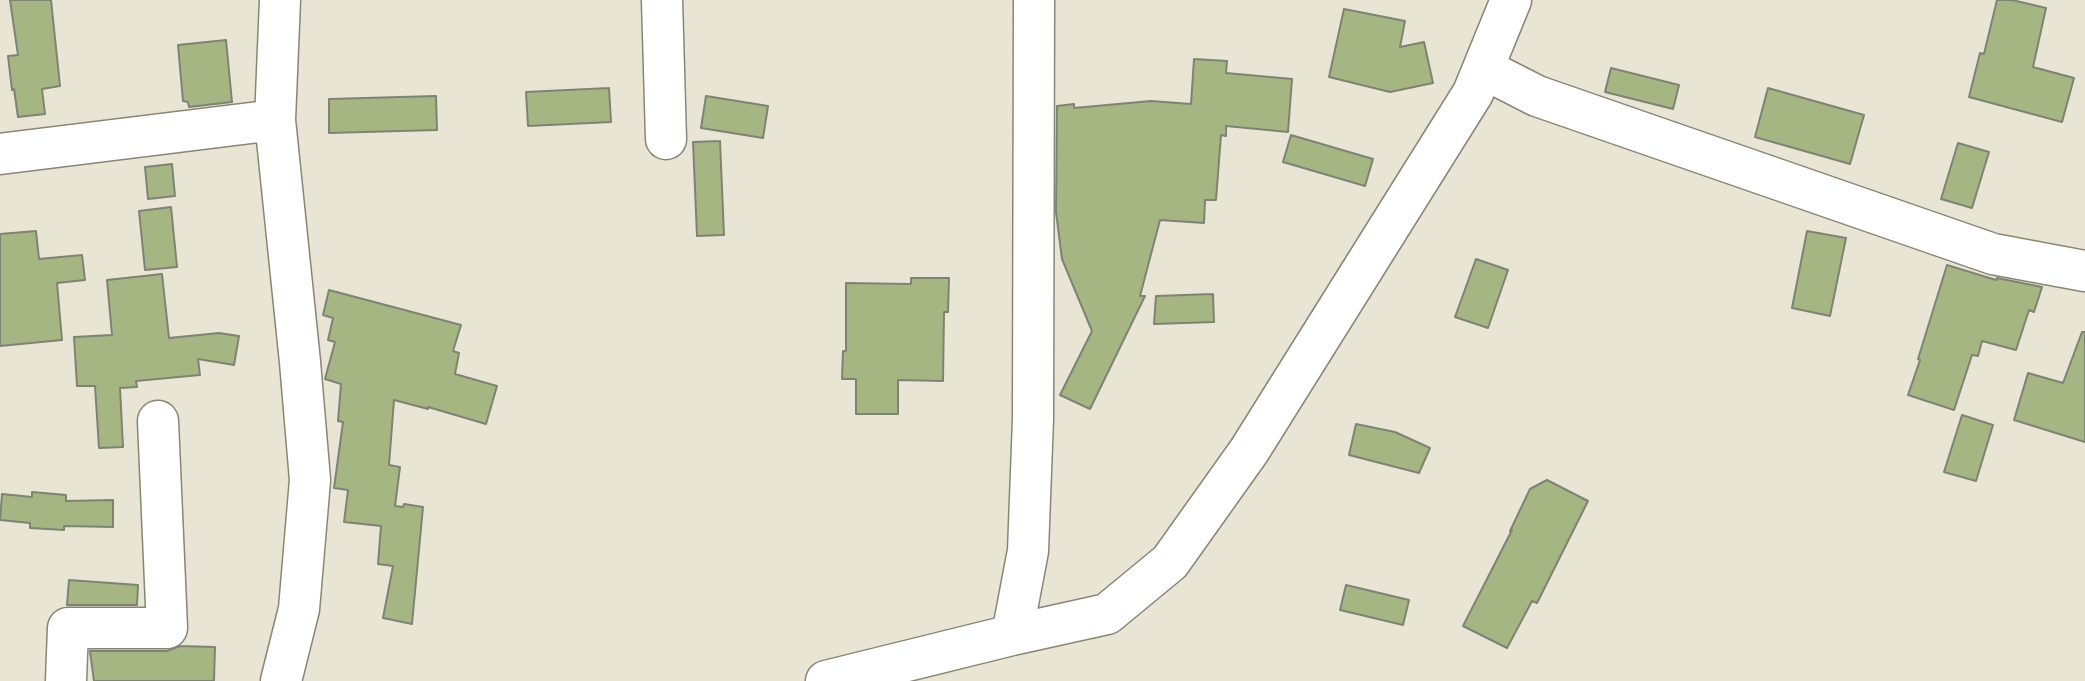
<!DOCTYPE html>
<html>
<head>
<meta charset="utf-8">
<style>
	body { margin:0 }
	canvas { display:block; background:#e9e5d4 }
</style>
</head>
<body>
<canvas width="2085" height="681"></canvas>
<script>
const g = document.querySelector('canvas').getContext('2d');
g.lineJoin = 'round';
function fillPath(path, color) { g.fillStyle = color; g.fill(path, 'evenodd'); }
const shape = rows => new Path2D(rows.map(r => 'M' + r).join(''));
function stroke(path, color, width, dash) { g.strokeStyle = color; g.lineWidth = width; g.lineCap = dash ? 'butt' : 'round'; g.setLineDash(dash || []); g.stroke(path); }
const building = shape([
	[10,0,51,0,60,86,42,89,45,114,18,117,14,89,12,90,8,56,18,55,10,0],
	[1997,0,2012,0,2046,8,2033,67,2074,78,2062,122,1969,97,1980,53,1984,54,1997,0],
	[1344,9,1405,21,1400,47,1424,42,1433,83,1390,92,1329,77,1344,9],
	[226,40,232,102,189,107,188,102,183,101,178,45,226,40],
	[1194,59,1227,61,1226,73,1292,79,1288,132,1226,126,1226,136,1221,135,1216,200,1205,200,1204,223,1160,220,1140,296,1145,296,1090,409,1060,395,1092,331,1062,259,1056,212,1057,106,1074,104,1074,108,1151,101,1191,104,1194,59],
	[1611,68,1679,85,1673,109,1605,92,1611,68],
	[609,88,611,122,528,126,526,92,609,88],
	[1768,88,1864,115,1850,164,1755,137,1768,88],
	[436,96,437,130,329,133,329,99,436,96],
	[706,96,768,106,763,138,701,128,706,96],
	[1291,135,1373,159,1365,186,1283,162,1291,135],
	[720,141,724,235,697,236,693,142,720,141],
	[1958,143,1989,152,1972,208,1941,199,1958,143],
	[172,164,175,196,148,199,145,167,172,164],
	[171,207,177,267,145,270,139,211,171,207],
	[36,231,39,259,82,255,85,280,57,283,62,340,0,346,0,234,36,231],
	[1807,231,1846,238,1830,316,1792,308,1807,231],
	[1476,259,1508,270,1488,328,1455,317,1476,259],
	[1947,265,1996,280,1997,278,2042,287,2034,312,2029,310,2016,350,1982,341,1978,356,1972,355,1954,410,1908,395,1920,360,1918,359,1947,265],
	[162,274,169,338,219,333,239,336,234,365,198,359,200,375,136,381,137,387,120,388,123,447,99,448,95,386,77,386,74,337,112,335,107,280,162,274],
	[911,278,949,278,948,312,944,312,943,381,898,380,898,414,856,414,856,379,842,379,843,351,846,351,846,283,911,284,911,278],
	[329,290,461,325,453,351,459,353,455,374,497,386,486,424,428,407,428,409,394,400,389,465,400,467,395,506,403,507,404,504,423,507,412,624,383,618,393,566,378,564,381,526,344,522,348,490,334,488,343,422,338,421,341,384,325,379,335,342,328,340,333,318,323,315,329,290],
	[1213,294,1214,322,1154,324,1156,296,1213,294],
	[2082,332,2085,332,2085,442,2014,420,2028,373,2063,383,2082,332],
	[1962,415,1993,425,1976,481,1944,472,1962,415],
	[1356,424,1395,432,1430,448,1419,473,1349,455,1356,424],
	[1547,480,1588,501,1537,603,1532,601,1507,648,1463,626,1512,530,1510,531,1530,489,1547,480],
	[32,492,66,495,66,501,113,500,113,527,64,526,64,530,30,528,30,523,0,520,2,494,32,497,32,492],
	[69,580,138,585,137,605,67,605,69,580],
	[1346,585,1409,600,1403,625,1340,610,1346,585],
	[180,646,215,647,214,681,94,681,90,651,167,651,180,646]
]);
const minor = shape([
	[280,0,275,120,300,362,310,480,299,609,281,681],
	[662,0,666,139],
	[1484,69,1537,96,1993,254,2085,271],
	[0,154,275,120],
	[1012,635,1028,551,1033,419,1034,0],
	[66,681,68,628,167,628,158,421],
	[826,681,1012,635,1107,614,1170,562,1249,451,1473,93,1511,0]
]);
fillPath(building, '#a5b683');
stroke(building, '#7e8374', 2);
stroke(minor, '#8a8676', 43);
stroke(minor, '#fff', 40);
</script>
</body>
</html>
